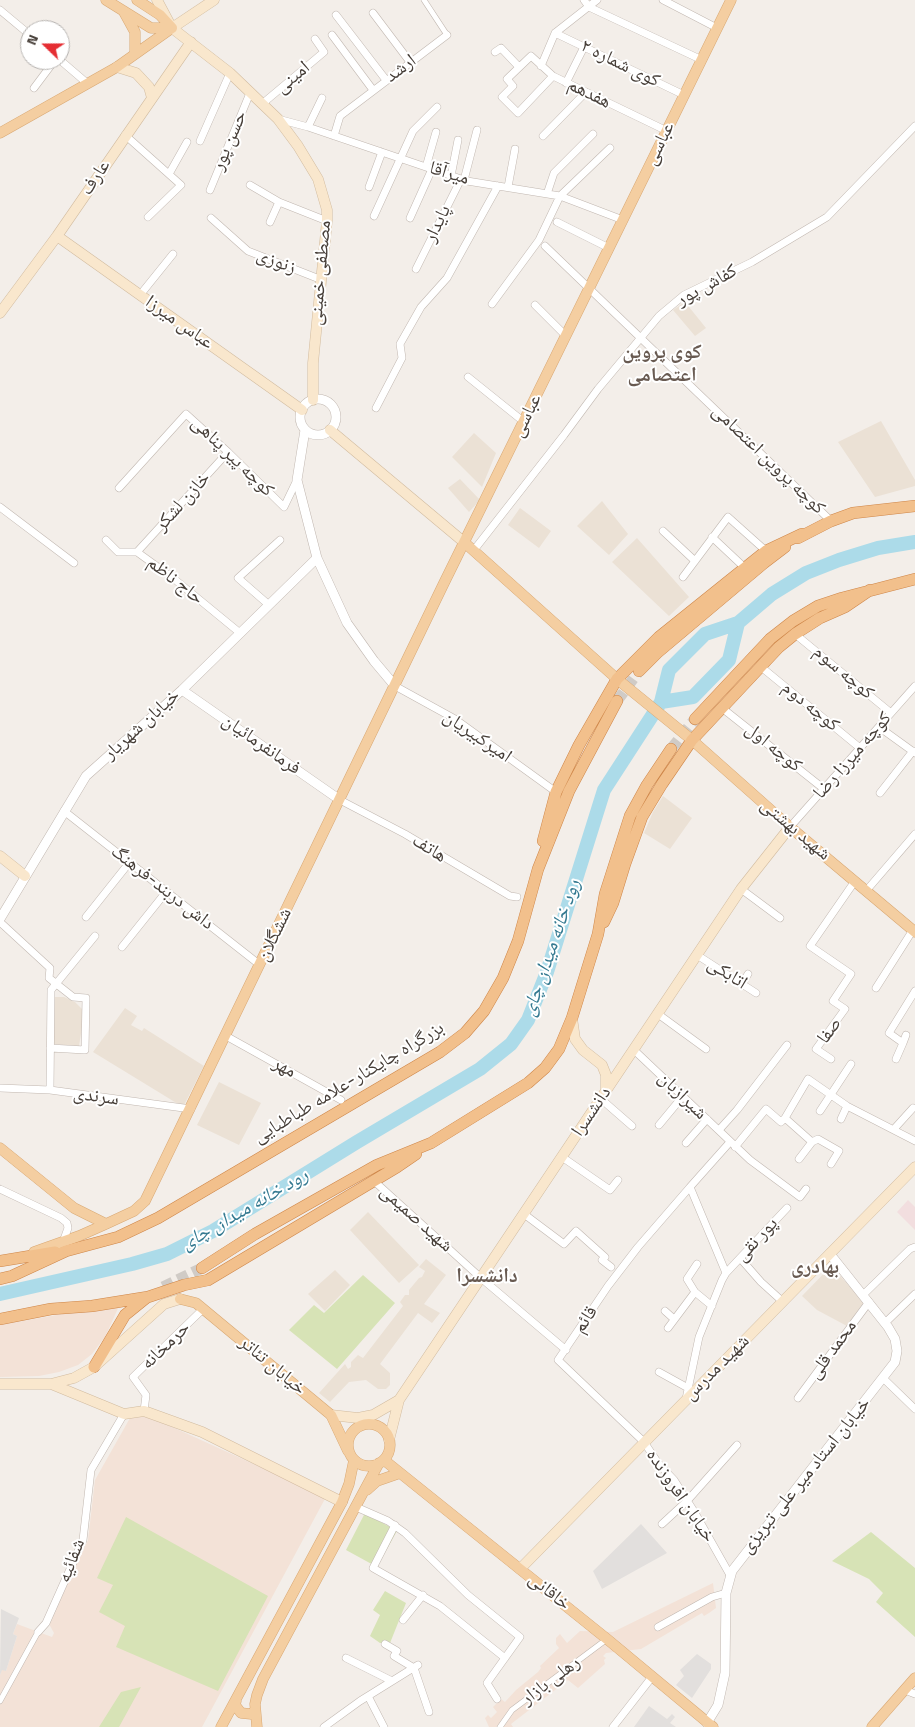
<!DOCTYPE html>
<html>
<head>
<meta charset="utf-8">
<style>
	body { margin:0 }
	#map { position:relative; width:915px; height:1727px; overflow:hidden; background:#f3eee9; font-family:"Titillium Web",sans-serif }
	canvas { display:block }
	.north { position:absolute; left:20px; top:20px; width:50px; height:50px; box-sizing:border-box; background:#fff; border:1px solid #b5b2af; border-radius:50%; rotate:292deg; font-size:14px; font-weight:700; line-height:20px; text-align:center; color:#463e38 }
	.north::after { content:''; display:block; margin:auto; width:18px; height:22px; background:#e52e33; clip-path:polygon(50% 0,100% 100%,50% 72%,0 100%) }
</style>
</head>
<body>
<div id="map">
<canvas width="915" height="1727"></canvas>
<div class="north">N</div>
</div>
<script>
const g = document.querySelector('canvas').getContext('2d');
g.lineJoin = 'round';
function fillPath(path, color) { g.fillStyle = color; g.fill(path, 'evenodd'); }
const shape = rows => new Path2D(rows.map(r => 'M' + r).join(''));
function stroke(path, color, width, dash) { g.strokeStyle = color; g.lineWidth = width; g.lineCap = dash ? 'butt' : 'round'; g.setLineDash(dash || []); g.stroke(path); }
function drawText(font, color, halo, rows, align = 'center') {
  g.font = font + ' "Titillium Web","Noto Naskh Arabic",sans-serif'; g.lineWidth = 4; g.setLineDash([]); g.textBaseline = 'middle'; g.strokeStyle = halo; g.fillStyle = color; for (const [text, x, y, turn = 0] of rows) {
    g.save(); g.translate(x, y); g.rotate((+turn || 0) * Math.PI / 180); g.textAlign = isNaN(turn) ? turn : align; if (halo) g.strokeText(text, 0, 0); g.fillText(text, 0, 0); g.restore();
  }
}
const commercial = shape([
	[120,1304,105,1337,92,1354,78,1365,59,1372,39,1376,0,1377,0,1325],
	[146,1415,326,1497,202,1727,0,1727,0,1675,2,1669,6,1671,17,1636,13,1634,17,1624,52,1637,54,1633,49,1624,88,1540,95,1480,130,1418],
	[713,1583,716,1608,709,1613,704,1616,702,1613,641,1649,606,1653,603,1656,606,1658,604,1660,605,1664,578,1688,568,1680,511,1724,513,1727,489,1727,485,1718,488,1715,491,1718,497,1712,493,1707,501,1699,505,1702,516,1690,538,1672,541,1668,540,1666,559,1648,556,1644,556,1638,560,1634,567,1643,580,1631,613,1632]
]);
const education = shape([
	[685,302,706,328,695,336,673,310],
	[881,421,915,480,915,486,875,497,838,442],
	[474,433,496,453,482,487,452,457],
	[460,479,480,500,469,512,448,488],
	[602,501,628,534,609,555,577,526],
	[520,508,551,531,539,548,508,525],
	[637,538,689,597,669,616,612,562],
	[663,796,692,818,670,849,644,833,653,812],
	[53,997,64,997,75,1002,82,1009,83,1021,79,1046,54,1044],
	[125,1008,137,1016,131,1025,142,1031,144,1028,204,1066,183,1107,93,1052],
	[219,1082,261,1103,239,1145,197,1125],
	[368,1212,419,1265,399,1283,350,1230],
	[426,1259,446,1275,424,1304,440,1313,432,1323,418,1313,380,1364,390,1373,390,1385,386,1389,378,1389,366,1380,349,1382,330,1402,319,1393,345,1364,348,1369,351,1367,351,1362,358,1355,363,1358,403,1306,400,1302,405,1295,409,1295,409,1290,419,1278,422,1277,425,1271,419,1267],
	[831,1266,864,1302,847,1326,817,1310,802,1296],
	[335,1270,350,1285,325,1311,308,1294]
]);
const medical = shape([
	[908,1200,915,1207,915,1230,897,1212]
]);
const green = shape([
	[363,1275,395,1303,337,1369,289,1330,314,1305,324,1313],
	[365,1513,397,1531,377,1567,346,1550],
	[126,1517,268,1596,218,1691,116,1647,125,1626,99,1612,113,1585,97,1578],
	[871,1532,915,1568,915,1637,876,1602,883,1593,869,1579,832,1561],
	[385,1591,406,1603,390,1643,380,1643,370,1636,380,1615,373,1610],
	[141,1687,119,1727,99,1727,121,1692]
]);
const parking = shape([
	[641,1524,667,1553,602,1589,593,1571],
	[1,1609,19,1618,13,1634,17,1636,6,1671,2,1670,0,1675],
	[697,1654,711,1664,711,1669,692,1698,676,1685,684,1676,680,1670],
	[649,1706,667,1719,672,1714,675,1717,670,1723,676,1727,634,1727]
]);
const river = shape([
	[661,702,669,670,705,634,738,623],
	[0,1294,132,1264,167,1254,213,1231,357,1142,480,1069,511,1044,528,1020,547,972,604,790,661,702,693,697,729,660,738,623,772,594,806,573,839,560,878,548,915,542]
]);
const trunkTunnel = shape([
	[617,701,639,671],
	[671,749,695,719],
	[163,1287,202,1268]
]);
const pedestrian = shape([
	[424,0,447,35],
	[0,1701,38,1632],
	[500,1727,512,1710,607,1639]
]);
const minor = shape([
	[584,0,589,7,702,60],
	[663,0,717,28],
	[0,10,30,35],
	[373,13,410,62],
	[336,15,386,80],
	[555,33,684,95],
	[332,35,373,90],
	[495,52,501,48,519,67],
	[60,60,88,84],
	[541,66,555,33,597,0],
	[553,76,518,113,502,97,513,86,507,79,531,56,553,76,667,131],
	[566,83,584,47],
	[34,88,55,60],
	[262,104,324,52,315,39],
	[278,119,308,127,467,181,560,196,623,220],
	[308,127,322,98],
	[125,135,181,185,148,217],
	[334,136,340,116,447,35],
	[543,136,586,92],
	[200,141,230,73],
	[426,167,436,132],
	[169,174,187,142],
	[451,176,458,140],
	[464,180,477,130],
	[250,185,279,202],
	[369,187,382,152],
	[508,187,515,149],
	[210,190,250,93],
	[547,194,554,173,593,134],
	[374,216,413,131,437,107],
	[211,218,248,251,322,280],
	[410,218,432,169],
	[270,222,279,202,327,221],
	[557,222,609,248],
	[545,246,831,521],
	[416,269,461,179],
	[140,295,173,254],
	[492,304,539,240,560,196,610,148],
	[535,305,566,336],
	[468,377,524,422],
	[376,408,402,358,400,344,421,307,447,278,498,186],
	[119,488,186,414,228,452,284,507,297,480],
	[0,507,74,563],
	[663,531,695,561],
	[712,537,745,568],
	[106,540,118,552,137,552,173,578,240,633],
	[474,550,564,435,598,389,659,316,684,295,752,262,827,217,915,126],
	[137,552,228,452],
	[683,577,728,517,766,551],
	[269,605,238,578,280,540],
	[795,634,891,713],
	[760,666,860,748],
	[395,686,455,719,556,792],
	[722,708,824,789],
	[879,727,915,753],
	[880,793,913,751],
	[340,800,405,834,510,896,517,897],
	[64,811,260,965],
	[790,827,915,686],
	[741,889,780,918],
	[866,891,915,834],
	[86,917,129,863],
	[0,922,50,968,49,978,73,997,86,998,85,1050,50,1048],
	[122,947,166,892],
	[697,955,756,993],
	[742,984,748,974],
	[876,988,913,930],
	[658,1014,706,1049],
	[226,1036,341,1100],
	[903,1043,906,1035],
	[634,1050,750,1160,800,1197,806,1189],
	[831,1059,816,1049,845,1009,833,1001,851,974,810,946,855,881],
	[896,1059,903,1043,889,1033,915,991],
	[0,1088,50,1090,191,1109],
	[50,1090,51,990,95,936],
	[601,1099,632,1126],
	[820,1111,851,1064],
	[785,1118,808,1079,847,1106,915,1141],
	[841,1119,847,1106],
	[659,1125,683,1096],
	[894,1129,913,1108],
	[719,1130,737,1110,787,1045],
	[686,1143,707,1119],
	[735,1147,766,1109,781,1122,785,1118,812,1142,818,1139,839,1151,831,1164],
	[562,1157,610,1190,618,1180],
	[799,1159,812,1142],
	[374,1181,481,1278,566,1350],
	[690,1187,638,1247,608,1286,558,1360,644,1442,658,1463,674,1480,695,1513,730,1575],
	[0,1189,61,1218,67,1223,68,1228,63,1242],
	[524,1214,564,1244,576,1231,605,1257,602,1260,611,1267],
	[740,1258,761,1282,782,1301],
	[697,1264,687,1279,695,1292,712,1306],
	[726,1273,787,1208],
	[863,1295,910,1249,915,1247],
	[665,1311,674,1319],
	[885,1323,915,1294],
	[668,1328,695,1292],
	[659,1372,688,1388],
	[884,1379,915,1409],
	[798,1398,869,1302],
	[686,1399,699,1337,722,1280,726,1273,690,1187,730,1142],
	[144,1411,146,1395,133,1377,203,1309],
	[356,1507,388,1521,405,1533,468,1595,520,1637,487,1683,497,1699],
	[662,1524,687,1501,737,1445],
	[395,1525,373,1568,440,1606,505,1658],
	[403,1620,423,1595],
	[658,1627,712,1597,726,1593],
	[38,1632,46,1623,83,1540,91,1470,124,1414],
	[385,1644,397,1651,394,1656,414,1668,429,1712],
	[346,1658,392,1681],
	[905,1690,915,1694],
	[368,1696,384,1727],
	[324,1727,360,1701,418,1665],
	[613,1727,652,1677]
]);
const tertiary = shape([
	'300 417a18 18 0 1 1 36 0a18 18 0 1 1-36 0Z',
	[305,430,297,480,317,558,347,623,374,661,395,686],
	[182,690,340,800],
	[0,919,86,776,182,690,317,558],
	[707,1723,718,1705,725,1673,726,1593,732,1571,895,1362,897,1351,895,1339,888,1327,830,1254]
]);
const secondary = shape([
	[157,0,172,28,230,73,278,119,298,146,318,179,327,210,327,221,313,363,313,400],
	[172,28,214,0],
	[117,67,136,73,149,87,152,98],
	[57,236,302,410],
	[0,313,57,236,191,42],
	[330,430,465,543],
	[0,856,25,876],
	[572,1018,575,1039,583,1050,602,1065,606,1075,606,1090],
	[0,1384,51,1384,74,1378,94,1367,164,1304,180,1299],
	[51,1384,124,1414,144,1411,202,1432,342,1502],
	[331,1415,358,1418,373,1415,399,1400],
	[389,1440,399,1400,741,889,790,827],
	[520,1569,915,1167]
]);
const primary = shape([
	[106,0,151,28,172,28],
	[137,0,160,15,172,28],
	[124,12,135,32,135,53],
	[0,133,117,67,172,28],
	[465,543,617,679,692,740,790,827,915,932],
	[0,1148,74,1208,106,1224],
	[34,1252,79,1236,106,1224,134,1211,145,1201,444,583,731,0],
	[180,1299,196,1303,331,1415,348,1451],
	'348 1445a21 21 0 1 1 42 0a21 21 0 1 1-42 0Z',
	[384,1460,607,1639,713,1727],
	[367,1490,377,1481,400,1473],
	[236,1701,235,1705,241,1713,251,1714,255,1711],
	[221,1727,342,1502,349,1484,354,1460],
	[257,1727,255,1704,257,1695,263,1679,379,1463],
	[872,1727,915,1678]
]);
const trunk = shape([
	[798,538,831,521,853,513,915,506],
	[639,671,657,653,764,563,785,547],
	[695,719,770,639,793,621,818,606,842,598,915,579],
	[543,841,556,792,579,745,617,679,659,637,766,551,802,534],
	[604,922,613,903,625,864,642,817,662,784,692,740,779,647,795,634,820,618,845,607,870,590],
	[0,1261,55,1252],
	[202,1268,255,1234,377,1165,431,1143,528,1083,545,1068,559,1049,572,1018,598,934,605,894,630,816,647,785,671,749],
	[0,1279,12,1276,66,1251,118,1237,158,1218,440,1052,465,1033,484,1011,503,978,518,941,538,869,569,791,617,701],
	[0,1319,51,1309,92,1306,148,1297,184,1285,208,1280,397,1167,416,1154],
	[94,1367,125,1315,146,1298]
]);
const streetNames = [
	["کوی شماره ۲",620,64,26],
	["ارشد",401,69,-37],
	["امینی",293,78,-40],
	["هفدهم",589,94,26],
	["حسن پور",230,141,-67],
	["عباسی",660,144,-64],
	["میرآقا",449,174,17],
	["عارف",96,178,-56],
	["پایدار",438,224,-64],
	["زنوزی",276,262,21],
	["مصطفی خمینی",321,273,-85],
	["کفاش پور",707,286,-29],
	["عباس میرزا",179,323,35],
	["عباسى",527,416,-64],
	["کوچه پیر پناهی",232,457,44],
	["کوچه پروین اعتصامی",768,460,44],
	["خازن لشکر",183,502,-48],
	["حاج ناظم",175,581,38],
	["کوچه سوم",843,673,40],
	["کوچه دوم",810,707,39],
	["خیابان شهریار",142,725,-42],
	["امیرکبیریان",477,737,34],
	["فرمانفرمائیان",261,745,35],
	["کوچه اول",773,748,39],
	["کوچه میرزا رضا",853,756,-49],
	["شهید بهشتى",795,830,40],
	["هاتف",429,849,32],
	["داش دربند-فرهنگ",162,888,38],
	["ششگلان",275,935,-64],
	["اتابکی",727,974,32],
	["صفا",830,1031,-54],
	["مهر",284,1068,29],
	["بزرگراه چایکنار-علامه طباطبایی",349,1083,-31],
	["شیرازبان",682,1096,44],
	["سرندی",96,1097,8],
	["دانشسرا",592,1112,-56],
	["شهید صمیمی",416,1219,42],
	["پور نقی",757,1240,-47],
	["قائم",586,1320,-56],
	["حرمخانه",166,1346,-44],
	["محمد قلی",833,1350,-54],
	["خیابان تئاتر",272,1366,40],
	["شهید مدرس",717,1368,-45],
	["خیابان استاد میر علی تبریزی",806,1476,-51],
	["خیابان افروزنده",680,1496,56],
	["شفائیه",72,1561,-69],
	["خاقانی",549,1592,39],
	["رهلی بازار",551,1681,-37]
];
const neighbourhoodNames = [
	["کوی پروین",662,353],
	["اعتصامی",662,376],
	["بهادری",815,1268],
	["دانشسرا",487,1277]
];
const waterNames = [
	["رود خانه میدان چای",552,948,-71],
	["رود خانه میدان چای",245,1210,-30]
];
fillPath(commercial, '#f3e2d7');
fillPath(education, '#ebe1d5');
fillPath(medical, '#f2dedf');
fillPath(green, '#d7e3b6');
fillPath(parking, '#e2dfdd');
stroke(river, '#acdbe9', 14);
stroke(trunkTunnel, '#d0cbc6', 11, [11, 5.5]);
stroke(pedestrian, '#c1b7b0', 6);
stroke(minor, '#c1b7b0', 8);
stroke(tertiary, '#c1b7b0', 10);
stroke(secondary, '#d1bb9f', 11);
stroke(primary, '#d8a772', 11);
stroke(trunk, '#ce8548', 12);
stroke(pedestrian, '#fff', 5);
stroke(minor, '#fff', 7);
stroke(tertiary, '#fff', 9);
stroke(secondary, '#f9e7cd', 10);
stroke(primary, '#f4cea1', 10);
stroke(trunk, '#f2c08c', 11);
drawText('19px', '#463e38', '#fff', streetNames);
drawText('bold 20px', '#685a51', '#fff', neighbourhoodNames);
drawText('italic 20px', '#357a91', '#fff', waterNames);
</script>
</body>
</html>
